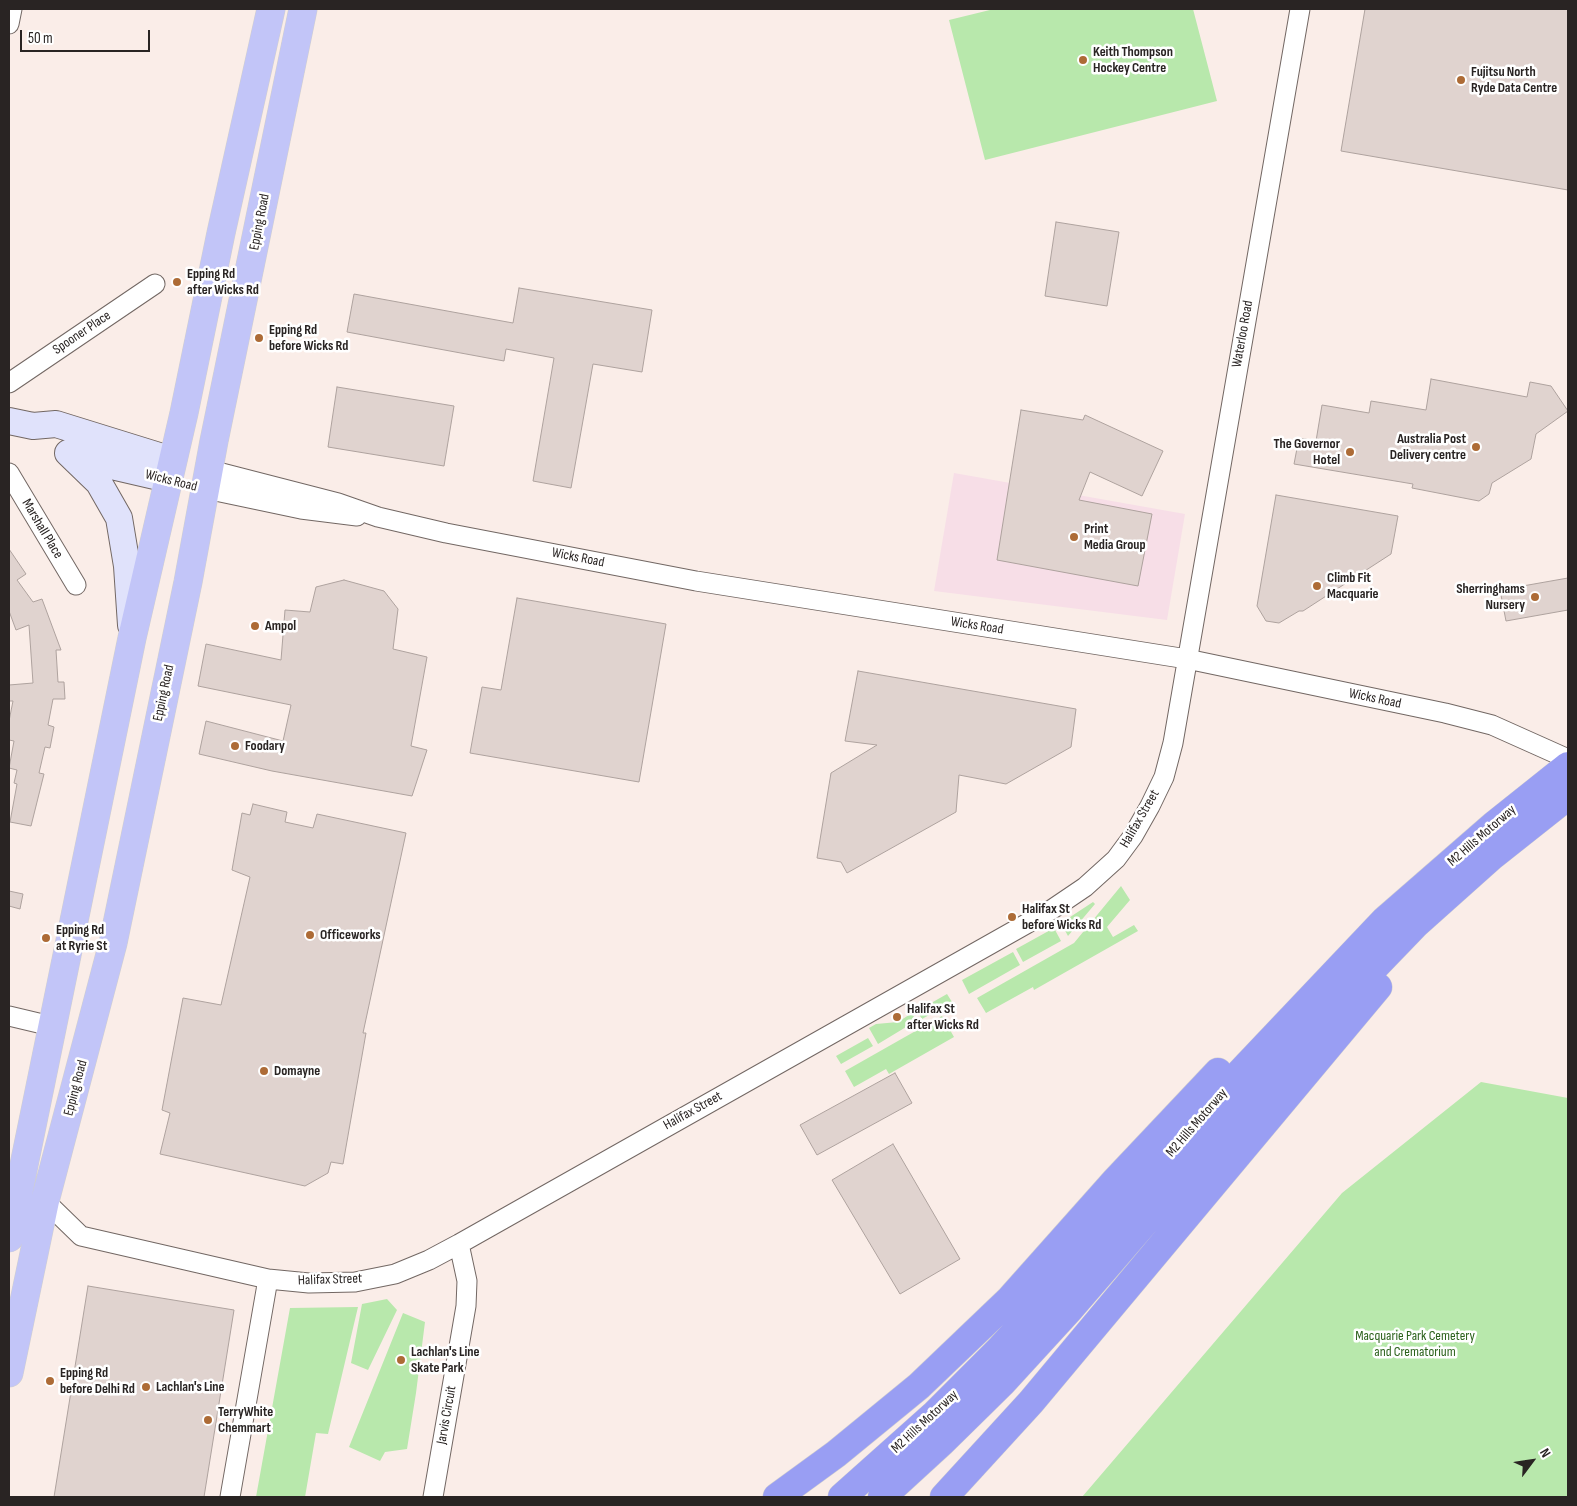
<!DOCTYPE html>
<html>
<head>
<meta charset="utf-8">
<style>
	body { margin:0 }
	#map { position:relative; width:1577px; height:1506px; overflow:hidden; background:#faede8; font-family:"Sofia Sans Condensed",sans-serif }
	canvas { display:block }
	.frame { position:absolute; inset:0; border:10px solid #292423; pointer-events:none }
	.north { position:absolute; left:1507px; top:1436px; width:50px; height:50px; -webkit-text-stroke:4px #fff; paint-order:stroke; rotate:59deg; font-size:14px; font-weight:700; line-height:20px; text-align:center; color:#292423 }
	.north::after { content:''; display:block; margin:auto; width:18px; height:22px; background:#292423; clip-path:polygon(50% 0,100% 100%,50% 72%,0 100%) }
	.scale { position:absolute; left:20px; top:30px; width:130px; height:22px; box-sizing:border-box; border:2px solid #292423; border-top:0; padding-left:6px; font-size:15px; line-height:18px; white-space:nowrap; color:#292423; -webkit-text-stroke:4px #fff; paint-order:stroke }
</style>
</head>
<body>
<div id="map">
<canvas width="1577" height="1506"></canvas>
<div class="frame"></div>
<div class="north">N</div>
<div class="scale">50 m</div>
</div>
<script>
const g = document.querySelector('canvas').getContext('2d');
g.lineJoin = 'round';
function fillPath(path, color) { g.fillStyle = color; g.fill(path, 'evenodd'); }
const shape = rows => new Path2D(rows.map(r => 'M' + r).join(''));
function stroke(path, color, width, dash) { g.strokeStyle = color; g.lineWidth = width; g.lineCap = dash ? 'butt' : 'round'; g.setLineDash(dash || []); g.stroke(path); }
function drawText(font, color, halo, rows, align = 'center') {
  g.font = font + ' "Sofia Sans Condensed",sans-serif'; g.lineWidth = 5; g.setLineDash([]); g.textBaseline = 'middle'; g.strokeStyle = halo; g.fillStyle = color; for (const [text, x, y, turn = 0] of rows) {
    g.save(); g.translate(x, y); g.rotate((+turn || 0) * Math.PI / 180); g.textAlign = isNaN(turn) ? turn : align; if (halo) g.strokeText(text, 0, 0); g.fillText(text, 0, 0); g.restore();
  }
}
const industrial = shape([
	[954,473,1185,514,1167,620,934,591]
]);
const green = shape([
	[994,9,1193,9,1217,101,985,160,949,20],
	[1121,886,1130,900,1107,927,1113,937,1134,925,1138,931,1034,990,1033,987,986,1013,977,998,1074,943],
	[1093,902,1095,904,1068,936,1061,923],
	[1054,928,1061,941,1023,962,1016,949],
	[1013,952,1020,965,969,994,962,980],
	[947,994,952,1002,922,1019,917,1011],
	[912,1013,916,1021,878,1044,869,1028,876,1024,898,1022],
	[942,1016,954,1037,889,1074,886,1069,854,1087,845,1071],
	[868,1038,873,1046,841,1064,836,1056],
	[1481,1082,1568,1098,1568,1497,1082,1497,1342,1193],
	[387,1299,397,1310,368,1370,351,1363,362,1304],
	[358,1307,328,1434,316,1433,305,1497,256,1497,290,1308],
	[403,1313,425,1322,416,1393,407,1449,385,1452,380,1461,349,1447]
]);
const building = shape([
	[1365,9,1568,9,1568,190,1341,151,1365,9],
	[1056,222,1119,232,1107,306,1045,296,1056,222],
	[519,288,652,310,642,372,593,364,571,488,533,481,554,358,506,349,504,361,347,332,354,294,513,323,519,288],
	[1431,379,1527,397,1530,382,1551,386,1568,411,1536,434,1531,459,1492,483,1489,494,1479,501,1412,488,1413,484,1294,464,1299,438,1316,441,1322,405,1369,413,1371,401,1426,410,1431,379],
	[337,387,454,406,444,466,328,447,337,387],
	[1021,410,1083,420,1085,415,1163,451,1142,496,1090,472,1079,500,1152,514,1138,586,997,560,1021,410],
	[1276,495,1398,516,1391,554,1303,611,1299,611,1279,623,1266,621,1257,606,1276,495],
	[9,549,26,574,17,580,33,602,42,599,61,650,56,650,58,682,64,682,65,699,53,699,48,725,54,727,50,748,45,747,39,773,44,774,31,826,10,822,17,784,14,783,17,770,9,768,14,741,9,740,9,721,13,701,9,701,9,685,33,683,29,625,16,630,9,611,9,549],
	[1568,578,1568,610,1506,621,1500,590,1568,578],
	[344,580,384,591,398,609,393,649,427,657,411,746,427,750,412,796,272,771,199,754,206,721,283,741,291,705,198,686,206,644,281,660,285,610,310,612,316,587,344,580],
	[517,598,666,624,639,782,470,753,482,687,501,690,517,598],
	[858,671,1076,709,1071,747,1006,784,959,775,956,812,847,873,841,862,817,858,831,773,877,745,845,741,858,671],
	[253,804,287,812,285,822,313,828,317,814,406,833,363,1033,366,1033,343,1164,331,1162,328,1173,305,1186,160,1154,170,1113,162,1110,183,998,221,1005,250,877,232,870,242,813,250,815,253,804],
	[9,891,23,894,20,909,9,906,9,891],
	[895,1073,912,1103,817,1155,800,1125,895,1073],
	[893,1144,960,1259,900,1294,832,1180,893,1144],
	[88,1286,234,1310,204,1497,54,1497,88,1286]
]);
const minor = shape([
	[9,24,12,9],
	[9,383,155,284],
	[210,470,338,503,378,517,446,533,696,581,1187,659,1445,713,1492,725,1568,759],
	[9,473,76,585],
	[206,489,301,509,357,516],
	[9,1016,51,1026],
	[45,1201,81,1236,268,1279,309,1283,355,1282,395,1274,429,1260,459,1244,1051,910,1085,887,1116,859,1133,836,1150,806,1164,777,1173,743,1300,9],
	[230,1497,268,1279],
	[433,1497,466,1306,467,1281,459,1244]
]);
const secondary = shape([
	[9,421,33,426,56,424,172,460],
	[68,453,99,483,119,518,127,566,131,625],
	[72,454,112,466,168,479]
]);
const primary = shape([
	[9,1238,132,638,184,413,221,233,271,9],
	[9,1373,45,1201,113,943,188,582,214,441,303,9]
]);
const motorway = shape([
	[777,1497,836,1454,919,1386,1010,1299,1116,1180,1218,1072],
	[842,1497,935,1414,999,1350,1056,1288,1238,1075,1385,920,1494,825,1568,766],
	[882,1497,942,1442,1002,1383,1068,1311,1283,1062,1416,924,1491,857,1568,796],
	[944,1497,1031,1402,1378,987]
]);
const markers = [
	[1083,60,5,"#ad6b36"],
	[1461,80,5,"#ad6b36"],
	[177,282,5,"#ad6b36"],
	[259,338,5,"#ad6b36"],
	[1476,447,5,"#ad6b36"],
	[1350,452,5,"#ad6b36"],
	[1074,537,5,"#ad6b36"],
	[1317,586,5,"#ad6b36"],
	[1535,597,5,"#ad6b36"],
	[255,626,5,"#ad6b36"],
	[235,746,5,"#ad6b36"],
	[1012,917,5,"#ad6b36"],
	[310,935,5,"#ad6b36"],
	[46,938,5,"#ad6b36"],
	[897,1017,5,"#ad6b36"],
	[264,1071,5,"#ad6b36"],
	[401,1360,5,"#ad6b36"],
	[50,1381,5,"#ad6b36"],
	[146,1387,5,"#ad6b36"],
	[208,1420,5,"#ad6b36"]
];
const poiNames = [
	["Keith Thompson",1093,52],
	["Hockey Centre",1093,68],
	["Fujitsu North",1471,72],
	["Ryde Data Centre",1471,88],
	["Epping Rd",187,274],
	["after Wicks Rd",187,290],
	["Epping Rd",269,330],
	["before Wicks Rd",269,346],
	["Australia Post",1466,439,"right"],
	["Delivery centre",1466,455,"right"],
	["The Governor",1340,444,"right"],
	["Hotel",1340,460,"right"],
	["Print",1084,529],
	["Media Group",1084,545],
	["Climb Fit",1327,578],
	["Macquarie",1327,594],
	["Sherringhams",1525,589,"right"],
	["Nursery",1525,605,"right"],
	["Ampol",265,626],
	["Foodary",245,746],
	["Halifax St",1022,909],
	["before Wicks Rd",1022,925],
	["Epping Rd",56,930],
	["at Ryrie St",56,946],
	["Officeworks",320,935],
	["Halifax St",907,1009],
	["after Wicks Rd",907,1025],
	["Domayne",274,1071],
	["Lachlan's Line",411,1352],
	["Skate Park",411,1368],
	["Epping Rd",60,1373],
	["before Delhi Rd",60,1389],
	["Lachlan's Line",156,1387],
	["TerryWhite",218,1412],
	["Chemmart",218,1428]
];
const streetNames = [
	["Epping Road",260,222,-79],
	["Spooner Place",82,333,-34],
	["Waterloo Road",1243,334,-80],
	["Wicks Road",171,481,14],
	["Marshall Place",42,529,59],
	["Wicks Road",578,558,11],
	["Wicks Road",977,626,9],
	["Epping Road",164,693,-78],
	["Wicks Road",1375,699,12],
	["Halifax Street",1140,819,-60],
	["M2 Hills Motorway",1482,836,-41],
	["Epping Road",76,1088,-75],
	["Halifax Street",693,1111,-29],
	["M2 Hills Motorway",1197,1123,-49],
	["Halifax Street",330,1280,-2],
	["Jarvis Circuit",447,1415,-80],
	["M2 Hills Motorway",925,1422,-43]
];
const parkNames = [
	["Macquarie Park Cemetery",1415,1336],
	["and Crematorium",1415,1352]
];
fillPath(industrial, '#f7dee7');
fillPath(green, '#b8e8ac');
fillPath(building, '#e0d3cf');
stroke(building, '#aea29e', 1);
stroke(minor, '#726763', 21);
stroke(secondary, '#726763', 28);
stroke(primary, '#d0cfcf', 29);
stroke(motorway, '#d0cfcf', 29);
stroke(minor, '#fff', 19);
stroke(secondary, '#e0e2fb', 26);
stroke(primary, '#c2c5f8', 28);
stroke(motorway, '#999ef3', 28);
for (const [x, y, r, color] of markers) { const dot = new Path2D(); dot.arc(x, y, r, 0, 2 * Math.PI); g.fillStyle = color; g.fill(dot); stroke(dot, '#fff', 2); }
drawText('bold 14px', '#292423', '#fff', poiNames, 'left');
drawText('14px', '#292423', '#fff', streetNames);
drawText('14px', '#2b611b', '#fff', parkNames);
</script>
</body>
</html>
